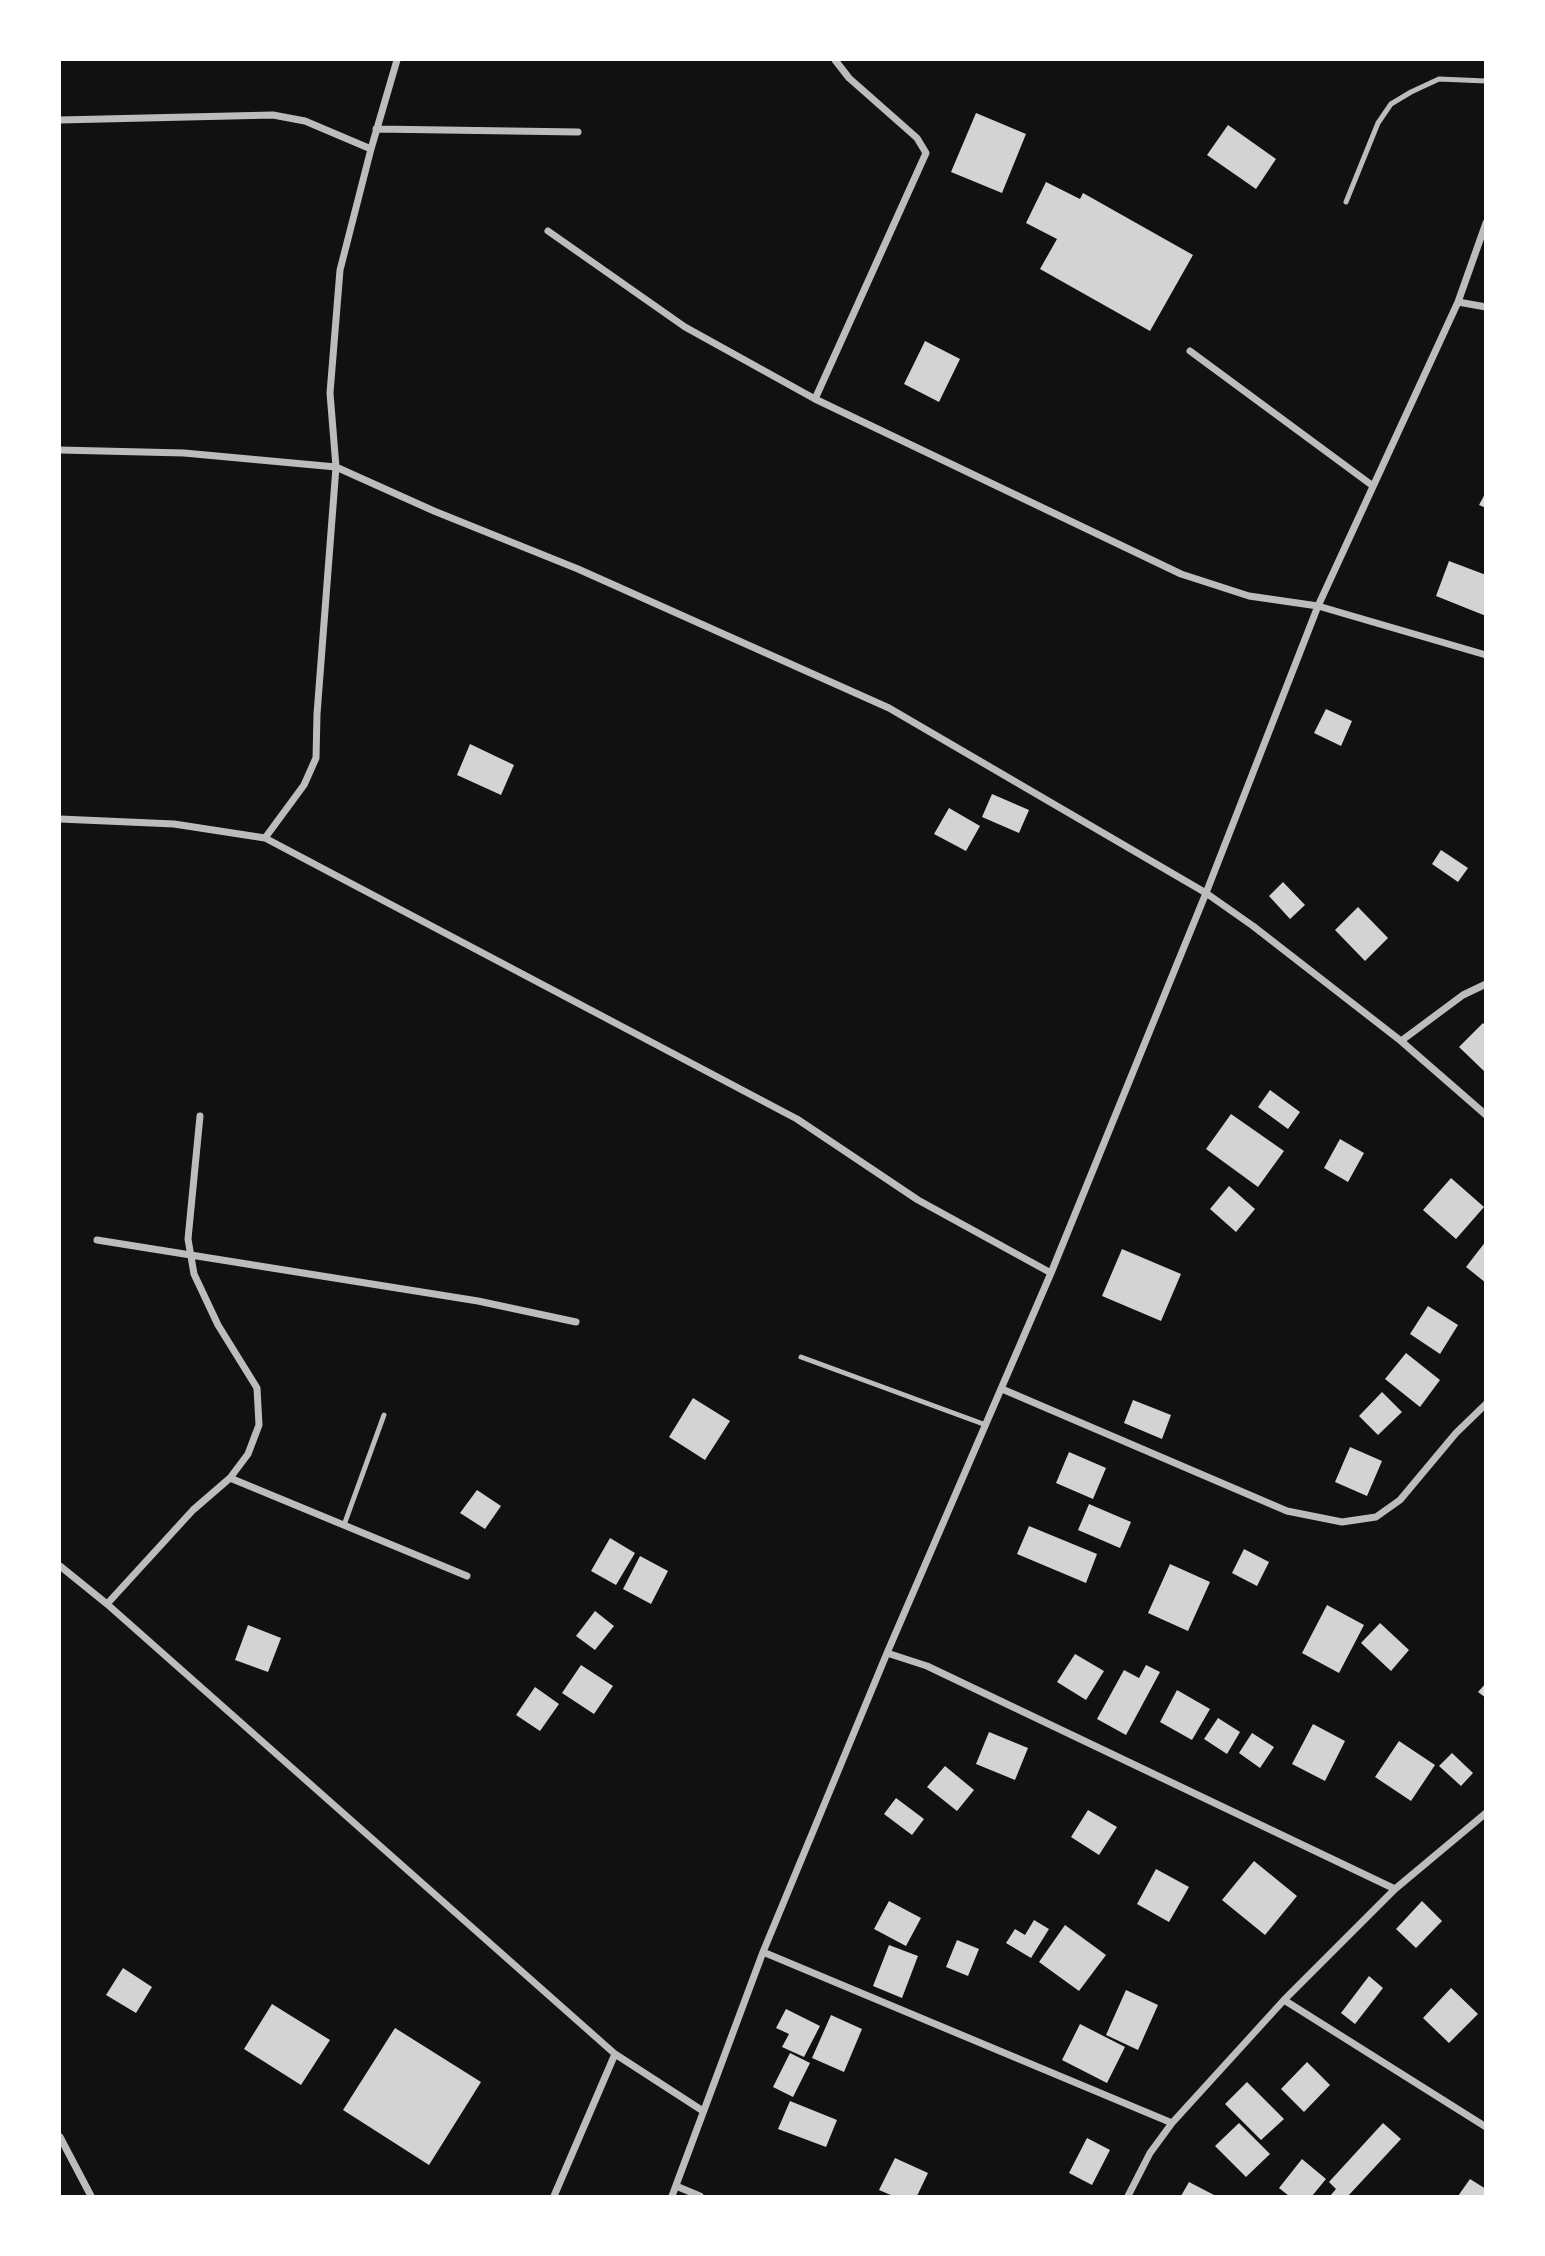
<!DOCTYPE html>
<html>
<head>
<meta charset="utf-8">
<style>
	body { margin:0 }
	#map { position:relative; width:1545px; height:2256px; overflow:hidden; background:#111; font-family:"Fira Sans",sans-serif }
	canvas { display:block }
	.frame { position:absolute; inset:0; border:61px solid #fff; pointer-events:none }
</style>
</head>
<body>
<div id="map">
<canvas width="1545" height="2256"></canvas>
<div class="frame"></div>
</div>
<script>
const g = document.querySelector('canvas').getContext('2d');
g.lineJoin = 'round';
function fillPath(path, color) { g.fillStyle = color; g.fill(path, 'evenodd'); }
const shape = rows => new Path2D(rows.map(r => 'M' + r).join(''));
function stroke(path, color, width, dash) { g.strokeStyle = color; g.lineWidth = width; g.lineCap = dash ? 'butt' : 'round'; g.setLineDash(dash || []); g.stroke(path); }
const building = shape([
	[976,113,1026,134,1002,193,951,172],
	[1228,125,1276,159,1256,189,1207,155],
	[1046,182,1080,199,1083,193,1193,255,1150,331,1040,269,1057,239,1026,223],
	[925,341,960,359,939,402,904,384],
	[1486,492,1486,508,1479,505],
	[1449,561,1486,575,1486,616,1436,596],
	[1326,709,1352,721,1341,746,1314,733],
	[470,744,514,765,501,795,457,775],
	[992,794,1029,810,1019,833,982,817],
	[949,808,980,826,966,851,934,834],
	[1441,850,1468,868,1458,882,1432,864],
	[1283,882,1305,905,1290,919,1269,896],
	[1358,907,1388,938,1365,961,1335,930],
	[1483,1023,1486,1026,1486,1073,1459,1047],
	[1270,1090,1300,1112,1288,1129,1258,1107],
	[1231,1114,1284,1151,1258,1187,1206,1149],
	[1340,1139,1364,1153,1348,1182,1324,1168],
	[1451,1178,1484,1207,1456,1239,1423,1210],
	[1229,1186,1255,1209,1236,1232,1210,1209],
	[1486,1241,1486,1283,1466,1267],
	[1122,1249,1181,1274,1161,1321,1102,1296],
	[1428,1306,1458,1325,1440,1354,1410,1334],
	[1406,1353,1440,1380,1420,1407,1385,1379],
	[1382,1392,1402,1412,1378,1435,1359,1416],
	[693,1398,730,1421,705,1460,669,1437],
	[1133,1400,1171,1415,1162,1439,1124,1423],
	[1350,1447,1382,1461,1367,1496,1335,1482],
	[1069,1452,1106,1468,1093,1499,1056,1483],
	[477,1490,501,1506,485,1529,460,1513],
	[1089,1504,1131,1522,1120,1548,1078,1530],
	[1029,1526,1097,1554,1086,1583,1017,1554],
	[610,1538,635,1553,616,1585,591,1571],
	[1244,1549,1269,1562,1257,1586,1232,1573],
	[640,1556,668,1571,651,1604,623,1589],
	[1170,1564,1210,1582,1188,1631,1148,1613],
	[1327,1605,1364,1625,1339,1673,1302,1653],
	[595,1611,614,1626,595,1650,576,1636],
	[1380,1623,1409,1650,1391,1671,1361,1643],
	[248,1625,281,1638,268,1672,235,1660],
	[1075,1654,1104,1671,1086,1700,1057,1682],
	[581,1665,613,1686,594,1714,562,1693],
	[1146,1665,1160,1672,1126,1735,1097,1719,1124,1670,1139,1678],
	[1486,1683,1486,1698,1478,1692],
	[535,1687,559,1704,540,1731,516,1715],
	[1177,1690,1210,1709,1192,1740,1160,1722],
	[1218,1718,1240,1732,1227,1754,1204,1739],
	[1313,1724,1345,1741,1325,1781,1292,1764],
	[989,1732,1028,1748,1015,1780,976,1764],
	[1252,1733,1274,1747,1260,1768,1239,1753],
	[1399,1741,1435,1765,1411,1801,1375,1777],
	[1452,1753,1473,1773,1461,1786,1439,1766],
	[945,1766,974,1790,957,1811,927,1787],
	[896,1798,924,1819,912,1835,884,1814],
	[1088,1810,1117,1827,1099,1855,1071,1837],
	[1254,1861,1297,1896,1265,1935,1222,1900],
	[1156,1869,1189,1887,1169,1922,1137,1904],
	[889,1901,921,1918,906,1946,874,1929],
	[1422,1901,1442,1921,1416,1948,1396,1929],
	[1034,1920,1049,1929,1031,1958,1006,1943,1015,1929,1025,1935],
	[1065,1925,1106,1955,1079,1991,1039,1962],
	[957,1940,979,1949,968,1976,946,1967],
	[889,1945,918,1956,902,1998,873,1986],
	[123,1968,152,1987,136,2013,106,1995],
	[1369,1976,1383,1988,1355,2024,1341,2013],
	[1451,1988,1478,2014,1449,2043,1423,2018],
	[1126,1990,1158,2005,1138,2050,1106,2035],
	[272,2004,330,2040,301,2085,244,2049],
	[786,2009,820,2026,804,2057,782,2047,789,2034,776,2028],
	[831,2015,862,2029,844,2072,812,2058],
	[1080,2024,1125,2047,1107,2083,1062,2060],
	[395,2028,481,2082,429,2165,343,2110],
	[790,2053,810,2063,793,2097,773,2087],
	[1307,2062,1330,2085,1304,2112,1281,2089],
	[1247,2082,1284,2119,1261,2140,1225,2104],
	[790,2101,837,2120,826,2147,778,2129],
	[1239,2123,1270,2154,1246,2177,1215,2146],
	[1383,2123,1401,2139,1348,2196,1330,2196,1336,2189,1329,2182],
	[1087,2138,1110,2150,1092,2185,1069,2173],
	[895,2158,928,2173,917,2196,893,2196,879,2190],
	[1302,2159,1326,2179,1312,2196,1289,2196,1279,2188],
	[1470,2179,1486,2189,1486,2196,1458,2196],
	[1189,2182,1216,2196,1181,2196]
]);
const service = shape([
	[1346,202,1378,123,1391,104,1411,92,1439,79,1486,81],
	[801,1357,986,1425],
	[344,1525,384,1415]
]);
const minor = shape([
	[60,120,273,115,305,121,371,149],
	[376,129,578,132],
	[548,231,685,327,815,399,1181,574,1249,596,1318,606,1486,655],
	[1458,302,1486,307],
	[1190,351,1373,486],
	[815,399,926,153,917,138,849,78,835,60],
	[60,450,184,453,336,467,434,511,578,569,889,708,1206,893,1253,926,1401,1041,1486,1115],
	[60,819,174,824,265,838,797,1119,918,1200,1051,1273],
	[265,838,304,785,316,758,317,714,336,467,330,393,340,270,371,149,397,60],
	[1401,1041,1463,995,1486,984],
	[200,1116,188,1239,194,1274,218,1325,257,1388,259,1425,248,1454,230,1478],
	[97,1240,478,1301,576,1322],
	[1002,1389,1287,1511,1342,1522,1376,1517,1400,1500,1456,1433,1486,1404],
	[60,1566,107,1604,615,2054,703,2111],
	[107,1604,193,1510,230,1478,467,1576],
	[887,1653,927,1666,1395,1889],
	[763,1952,1172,2123],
	[1284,2000,1486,2127],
	[60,2137,91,2196],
	[676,2186,700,2196],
	[554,2196,615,2054],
	[672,2196,763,1952,887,1653,1051,1273,1206,893,1318,606,1458,302,1486,223],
	[1128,2196,1150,2153,1172,2123,1284,2000,1395,1889,1486,1813]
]);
fillPath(building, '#d3d3d3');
stroke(service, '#bcbcbc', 5);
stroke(minor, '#bcbcbc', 7);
</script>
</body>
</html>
